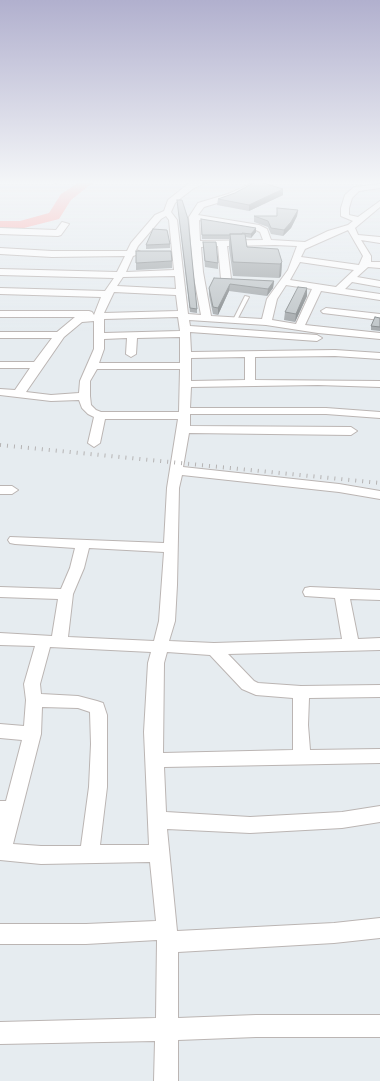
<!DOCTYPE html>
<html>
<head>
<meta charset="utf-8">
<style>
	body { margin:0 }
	canvas { display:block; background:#e6ecf0 }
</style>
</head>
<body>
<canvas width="380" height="1081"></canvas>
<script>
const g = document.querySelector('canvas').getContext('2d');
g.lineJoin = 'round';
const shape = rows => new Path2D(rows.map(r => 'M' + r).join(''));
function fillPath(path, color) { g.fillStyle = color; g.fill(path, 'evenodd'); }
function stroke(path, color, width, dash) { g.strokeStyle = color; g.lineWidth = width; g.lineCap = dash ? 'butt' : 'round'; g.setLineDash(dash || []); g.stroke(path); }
const river = shape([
	[81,181,95,181,71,200,59,219,20,229,0,229,0,221,20,221,49,213,61,194,81,181]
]);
const service = shape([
	[245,296,249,297,237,320,233,321,233,320,245,296]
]);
const minor = shape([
	[51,181,60,181,56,183,51,181],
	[200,181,210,181,194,188,181,198,175,203,171,212,177,220,188,314,201,315,193,272,189,217,198,203,228,194,257,181,265,181,234,198,204,207,198,215,259,225,267,229,271,240,305,242,328,231,348,225,353,221,341,216,341,208,345,195,354,187,380,184,380,188,359,191,352,198,349,208,349,215,358,217,380,201,380,207,355,228,358,235,380,237,380,243,361,240,371,256,371,262,380,262,380,268,368,267,357,277,380,281,380,287,352,282,345,289,380,294,380,300,321,291,305,325,380,333,380,339,318,333,266,325,189,320,190,326,317,335,322,338,317,341,190,332,191,352,335,350,380,353,380,359,335,356,255,357,255,380,380,381,380,387,318,385,191,387,190,408,326,408,380,412,380,418,326,414,190,414,190,426,351,427,357,431,351,435,189,433,183,467,339,484,380,491,380,499,339,492,182,475,179,488,177,585,175,621,169,641,214,643,342,639,335,598,305,596,303,592,305,588,310,587,380,590,380,600,350,599,358,639,380,638,380,650,228,654,254,681,258,683,301,686,380,685,380,697,309,698,308,725,310,750,380,749,380,763,164,767,166,812,250,817,342,812,380,806,380,822,342,828,250,833,167,829,177,931,334,923,380,918,380,938,334,943,178,952,178,1018,256,1015,380,1015,380,1037,256,1037,178,1040,178,1081,154,1081,155,1041,0,1044,0,1022,156,1018,157,940,86,944,0,944,0,924,86,924,156,921,150,862,41,864,0,860,0,801,6,801,22,740,0,738,0,724,24,726,26,700,24,684,35,646,0,645,0,633,52,636,58,599,0,597,0,587,61,589,70,568,75,548,15,544,10,543,8,540,10,537,164,543,167,488,178,419,105,419,100,443,94,447,88,443,94,417,88,414,82,408,79,400,51,401,0,395,0,389,15,390,30,368,0,368,0,362,34,362,52,338,0,338,0,332,57,332,75,317,0,317,0,311,89,311,92,312,94,315,101,297,0,294,0,288,105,291,114,278,0,275,0,269,117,272,125,256,52,257,0,254,0,248,52,251,127,251,131,243,155,215,164,211,168,200,188,184,200,181],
	[166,216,169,220,174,270,126,272,133,256,143,253,136,250,138,246,161,219,166,216],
	[199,220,254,229,260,232,263,240,200,241,199,220],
	[348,230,363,256,359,265,301,257,305,249,348,230],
	[275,245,297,246,288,270,267,299,262,319,211,316,203,272,201,247,218,246,221,279,226,282,231,279,227,246,275,245],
	[300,262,354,270,336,287,290,280,300,262],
	[175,276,176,289,117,286,123,277,175,276],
	[286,285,312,289,296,324,272,320,277,299,286,285],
	[114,292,176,295,178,311,104,313,114,292],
	[178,317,180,331,104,333,104,319,178,317],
	[94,321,94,349,80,381,79,393,51,395,26,392,64,337,82,322,94,321],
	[180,337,180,363,99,363,104,349,104,339,127,338,126,354,131,357,136,354,137,338,180,337],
	[245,357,245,380,191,381,191,358,245,357],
	[97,369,180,369,179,412,101,412,96,410,91,405,90,396,90,381,97,369],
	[89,548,164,552,159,621,154,641,68,637,73,594,84,568,89,548],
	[50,647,151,652,148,663,144,732,149,845,100,845,107,787,107,715,103,703,97,701,78,696,41,694,40,684,50,647],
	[167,652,210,655,242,689,256,695,293,698,293,750,163,753,164,663,167,652],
	[42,707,78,708,90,712,91,744,89,787,81,846,41,846,13,844,41,734,42,707],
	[62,222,69,224,61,235,58,236,0,234,0,228,56,230,62,222],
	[326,308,380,314,380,320,323,313,321,311,326,308],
	[0,486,12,486,18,490,12,494,0,494,0,486]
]);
const rail = shape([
	[0,445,380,483]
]);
const wall = shape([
	[283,189,283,195,249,211,217,205,218,199],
	[177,200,197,309,197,313,190,312],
	[298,210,297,216,291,228,283,236,271,234,268,227,254,222,254,216,277,216],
	[201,219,256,232,251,238,245,237,247,247,282,262,281,276,279,278,233,276,229,248,229,239,202,239],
	[203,242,218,263,218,269,205,267],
	[170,244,170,248,146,249,146,245],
	[172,261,172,268,136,270,136,263],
	[214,278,274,281,273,288,267,296,229,291,218,315,213,314,209,295,209,288],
	[307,288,307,296,295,322,284,320,285,312],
	[380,318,380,331,371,330,371,326]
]);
const shadedWall = shape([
	[283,189,283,195,249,211,249,205],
	[298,210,297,216,291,228,283,236,284,230],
	[256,228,256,232,251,238,251,234],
	[282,262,281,276,279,278,280,264],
	[274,281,273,288,267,296,268,289],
	[230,284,229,291,218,315,218,308],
	[307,288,307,296,295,322,296,314]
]);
const building = shape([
	[257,181,283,189,249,205,218,199,235,193,257,181],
	[177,200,182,200,188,219,197,309,190,308,177,200],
	[277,208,298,210,291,222,284,230,271,228,268,221,254,216,277,216,277,208],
	[201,219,256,228,251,234,242,233,242,234,230,234,230,235,202,235,201,219],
	[153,229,167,230,170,244,146,245,153,229],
	[230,234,245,234,247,247,278,249,282,262,280,264,233,262,230,234],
	[203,242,216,242,218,263,205,261,203,242],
	[136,251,171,251,172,261,136,263,136,251],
	[214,278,274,281,268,289,230,284,218,308,213,307,209,288,214,278],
	[298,287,307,288,296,314,285,312,298,287],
	[375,317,380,318,380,327,371,326,375,317]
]);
fillPath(river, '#ffa9a7');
stroke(service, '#bbb5b3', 2);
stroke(minor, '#bbb5b3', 2);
fillPath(service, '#fff');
fillPath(minor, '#fff');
stroke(rail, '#b5b3b3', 4, [1, 6]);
fillPath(wall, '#a5aaad');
fillPath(shadedWall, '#868b8d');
fillPath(building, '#c0c6c9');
stroke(building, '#868b8d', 1);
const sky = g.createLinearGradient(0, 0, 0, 332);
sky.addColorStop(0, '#b1b0ce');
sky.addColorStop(0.55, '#f4f6f8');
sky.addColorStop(1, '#f4f6f800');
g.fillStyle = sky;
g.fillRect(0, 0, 380, 332);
</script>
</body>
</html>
